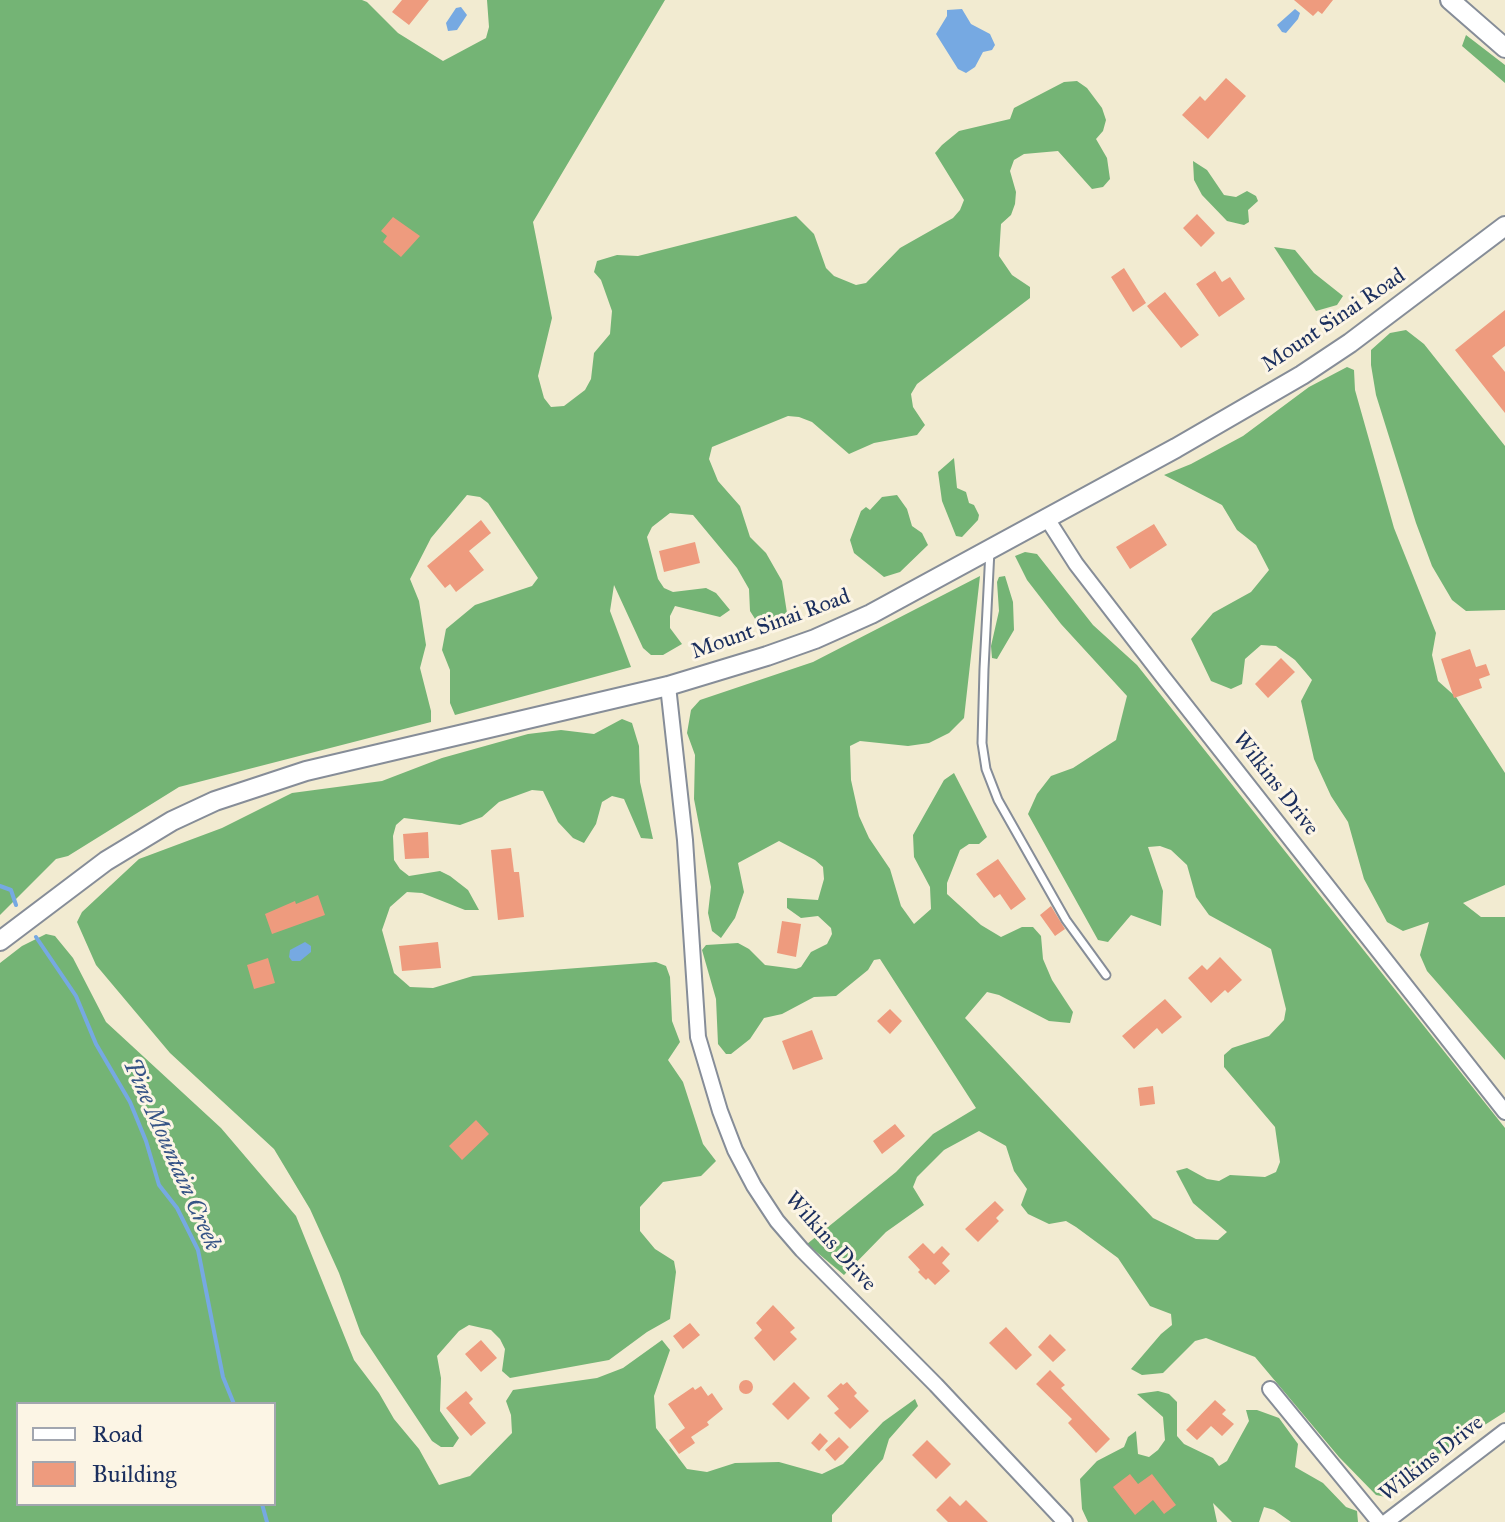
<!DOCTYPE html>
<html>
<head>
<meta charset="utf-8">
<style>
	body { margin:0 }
	#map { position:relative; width:1505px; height:1522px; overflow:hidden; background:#f2ebd1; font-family:"IM FELL Great Primer",serif }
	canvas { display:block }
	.legend { position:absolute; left:16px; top:1402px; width:260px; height:104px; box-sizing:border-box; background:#fcf5e5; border:2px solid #a2a6af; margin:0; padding:10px 14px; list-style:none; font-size:24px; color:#1b2f5e }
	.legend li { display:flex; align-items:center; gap:16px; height:40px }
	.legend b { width:40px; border:2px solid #a2a6af }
</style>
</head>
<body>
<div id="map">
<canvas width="1505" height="1522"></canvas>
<ul class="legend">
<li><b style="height:10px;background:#fff"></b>Road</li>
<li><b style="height:22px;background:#ee9b7e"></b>Building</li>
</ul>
</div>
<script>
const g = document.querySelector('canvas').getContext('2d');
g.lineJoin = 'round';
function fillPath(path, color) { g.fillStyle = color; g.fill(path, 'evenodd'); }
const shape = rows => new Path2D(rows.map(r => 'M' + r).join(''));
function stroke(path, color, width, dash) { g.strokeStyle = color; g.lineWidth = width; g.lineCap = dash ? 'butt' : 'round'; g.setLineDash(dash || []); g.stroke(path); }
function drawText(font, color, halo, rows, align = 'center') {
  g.font = font + ' "IM FELL Great Primer",serif'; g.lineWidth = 6; g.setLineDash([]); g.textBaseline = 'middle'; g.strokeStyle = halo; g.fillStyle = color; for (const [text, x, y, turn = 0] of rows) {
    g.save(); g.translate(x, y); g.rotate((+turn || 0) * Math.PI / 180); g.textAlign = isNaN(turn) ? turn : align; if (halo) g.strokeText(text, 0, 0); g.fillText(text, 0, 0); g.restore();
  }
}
const forest = shape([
	[0,0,362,0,367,2,398,33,443,61,486,38,489,27,487,0,665,0,533,222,552,318,538,376,544,398,551,407,564,406,585,390,591,379,594,353,610,334,612,311,601,280,594,272,597,261,617,255,638,256,796,216,814,234,826,268,834,276,856,285,866,283,900,248,953,218,960,210,964,200,935,153,942,145,959,131,1010,119,1014,108,1064,82,1077,81,1087,88,1102,108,1106,120,1103,131,1096,139,1107,158,1110,179,1103,187,1092,189,1058,151,1024,154,1014,160,1010,171,1016,192,1015,204,1011,215,1001,224,999,256,1012,275,1030,287,1030,298,917,384,911,394,913,407,925,425,917,435,874,443,849,454,812,422,799,417,788,416,712,447,709,459,718,481,740,506,750,537,766,553,782,581,787,613,780,622,757,622,750,611,749,589,737,568,693,515,670,513,652,527,647,537,658,579,664,588,673,592,706,588,716,593,730,610,720,617,675,606,670,616,670,628,682,644,663,655,651,655,643,648,614,585,610,611,631,667,455,715,450,703,450,670,442,650,446,629,475,605,532,586,538,578,488,503,480,497,467,495,431,538,410,579,419,601,426,645,420,668,431,711,431,722,179,787,68,856,56,859,0,915],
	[1466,35,1505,65,1505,83,1462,46],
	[1193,161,1207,170,1224,195,1236,197,1247,191,1256,196,1258,201,1248,210,1249,222,1244,225,1227,221,1202,195,1194,180],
	[1274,247,1295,250,1314,273,1343,296,1337,305,1316,311],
	[1406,330,1424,344,1505,446,1505,610,1466,611,1452,600,1432,566,1416,523,1376,395,1371,365,1371,350,1390,333],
	[1347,367,1354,370,1355,390,1394,528,1436,633,1432,655,1438,681,1456,697,1505,773,1505,885,1463,903,1481,917,1505,917,1505,1060,1427,971,1420,955,1429,922,1403,931,1387,922,1364,879,1348,822,1331,796,1314,759,1301,701,1312,680,1295,660,1276,646,1261,645,1245,659,1242,684,1231,689,1211,681,1191,639,1213,613,1251,592,1269,570,1256,545,1237,530,1222,505,1164,475,1191,464,1243,436,1309,387],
	[954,458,957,488,966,492,969,503,974,505,979,515,978,520,962,537,956,536,942,501,938,472],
	[897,495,907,509,912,526,922,533,928,545,900,572,884,577,854,553,850,540,861,511,866,507,870,510,882,497],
	[1025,552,1037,554,1093,625,1137,665,1505,1128,1505,1412,1414,1470,1386,1497,1376,1495,1339,1457,1255,1357,1206,1338,1195,1341,1163,1373,1142,1375,1131,1369,1161,1334,1172,1325,1171,1314,1150,1306,1118,1258,1076,1227,1066,1221,1049,1224,1028,1214,1021,1205,1027,1189,1014,1171,1006,1146,979,1131,944,1150,917,1177,913,1187,924,1205,886,1232,844,1275,807,1244,896,1172,933,1134,976,1108,880,959,874,960,868,970,836,996,814,997,782,1014,764,1018,750,1039,731,1054,726,1054,718,1044,716,999,702,950,706,945,738,943,749,949,765,965,796,969,801,967,811,952,827,944,832,934,831,928,818,916,801,918,787,908,787,898,818,900,824,879,823,867,815,860,779,841,738,863,744,892,735,918,721,938,712,931,708,913,711,887,694,799,695,755,687,733,691,710,700,700,813,662,980,576,964,718,949,733,929,743,908,746,860,741,850,746,851,780,859,816,869,838,890,869,901,906,914,924,931,909,930,887,914,857,913,835,944,780,954,773,987,837,979,844,969,844,960,850,947,883,947,894,981,925,1001,937,1022,927,1033,927,1041,936,1043,959,1052,980,1073,1012,1070,1023,1049,1021,999,995,987,992,965,1018,1153,1218,1196,1239,1218,1240,1227,1232,1193,1203,1176,1171,1187,1168,1207,1179,1219,1181,1230,1175,1265,1177,1276,1172,1280,1162,1275,1127,1224,1067,1224,1055,1232,1048,1269,1036,1284,1020,1286,1009,1271,949,1209,915,1196,897,1187,865,1171,850,1160,846,1148,847,1163,891,1161,926,1131,915,1108,942,1098,940,1028,814,1037,794,1051,776,1073,768,1116,740,1127,696,1061,624,1027,580,1015,556],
	[1005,576,1013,602,1014,630,997,659,992,658,991,646,999,611,997,582,999,577],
	[622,719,632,723,639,746,640,782,653,839,641,838,624,799,612,796,602,802,596,824,584,843,573,838,558,822,543,791,532,790,499,802,482,817,460,825,404,818,396,825,393,836,394,860,400,869,409,876,440,871,450,876,468,890,479,910,465,910,422,893,407,892,390,907,382,930,394,973,410,987,433,988,473,976,656,962,666,966,670,977,672,1021,680,1042,668,1060,683,1082,703,1144,716,1161,701,1176,663,1182,640,1207,640,1231,655,1249,674,1261,676,1272,670,1319,647,1332,609,1360,510,1378,502,1371,505,1349,500,1339,491,1330,469,1325,459,1331,437,1356,441,1378,440,1411,459,1438,453,1447,441,1447,432,1441,361,1334,339,1273,310,1209,274,1149,170,1053,96,965,77,922,82,912,139,859,222,828,292,793,382,781,442,758,528,734,561,730,594,734],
	[46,934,55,936,73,958,106,1022,221,1128,296,1216,354,1360,379,1393,394,1419,419,1449,439,1485,470,1476,512,1433,511,1415,506,1401,513,1390,597,1378,623,1368,662,1340,670,1350,654,1396,656,1428,687,1469,707,1472,735,1463,779,1462,822,1474,843,1464,883,1422,915,1399,918,1406,889,1439,883,1459,832,1515,832,1522,0,1522,0,963,22,946],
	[18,1404,274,1404,274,1504,18,1504],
	[1158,1391,1169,1394,1177,1402,1177,1436,1184,1444,1213,1458,1219,1466,1227,1461,1249,1421,1246,1410,1257,1410,1279,1418,1298,1444,1295,1467,1323,1483,1346,1507,1357,1511,1358,1522,1291,1522,1274,1510,1264,1507,1259,1522,1232,1522,1213,1503,1217,1522,1088,1522,1082,1509,1080,1479,1097,1461,1124,1447,1128,1437,1136,1431,1138,1454,1149,1457,1158,1450,1165,1440,1163,1417,1137,1394]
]);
const water = shape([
	[461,7,467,15,457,30,448,31,446,23,456,8],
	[962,9,971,24,990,34,995,45,992,50,983,52,975,67,966,73,958,69,936,34,947,16,947,10],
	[1295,9,1300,13,1298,19,1286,33,1282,32,1277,25],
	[305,942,311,946,311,952,300,961,292,961,289,957,290,950]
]);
const stream = shape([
	[0,886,11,890,16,905],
	[36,937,76,996,96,1044,130,1102,146,1141,159,1185,177,1208,198,1250,223,1377,234,1404],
	[262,1504,267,1522]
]);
const building = shape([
	[402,0,429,0,409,25,392,12],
	[1294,0,1333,0,1322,14,1318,11,1313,16],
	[1226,78,1246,96,1208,139,1182,115,1200,96,1205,101],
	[1197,214,1215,233,1201,247,1183,228],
	[393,217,420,236,401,257,383,242,387,236,381,231],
	[1124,268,1146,303,1133,312,1111,277],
	[1215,271,1222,282,1230,277,1245,299,1219,317,1196,284],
	[1165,292,1199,335,1181,348,1147,306],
	[1505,310,1505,346,1492,356,1505,372,1505,413,1455,350],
	[481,520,491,533,469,551,484,570,456,592,450,584,445,588,427,566],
	[1154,524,1167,545,1130,569,1116,547],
	[695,542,700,563,664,572,659,551],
	[1470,649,1476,667,1486,664,1490,675,1479,679,1482,688,1454,698,1441,659],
	[1281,658,1295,672,1268,698,1255,684],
	[428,832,429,858,405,859,403,834],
	[511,848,514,872,519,872,524,917,498,920,491,850],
	[998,859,1026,899,1011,910,1000,894,994,898,976,874],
	[318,895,325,915,272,934,265,914,295,901,296,904],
	[1051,906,1065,929,1055,936,1040,915],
	[782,921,801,924,796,957,777,953],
	[438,942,441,968,402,971,399,946],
	[1220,957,1242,980,1228,993,1225,990,1211,1003,1188,978,1202,965,1207,970],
	[268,958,275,983,254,989,247,965],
	[1165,999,1182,1017,1162,1034,1157,1028,1134,1049,1122,1036],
	[890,1009,902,1021,890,1034,877,1021],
	[812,1030,823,1059,793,1070,782,1041],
	[1153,1086,1155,1104,1140,1106,1138,1088],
	[476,1120,489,1134,462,1160,449,1146],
	[895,1124,905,1136,882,1154,873,1141],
	[995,1201,1004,1210,996,1218,999,1221,978,1242,965,1229],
	[923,1243,934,1254,942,1246,950,1254,942,1263,950,1271,935,1285,928,1278,926,1280,918,1272,920,1270,908,1257],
	[773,1305,795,1328,790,1332,797,1339,774,1361,754,1338,762,1330,756,1323],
	[690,1323,700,1335,683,1349,673,1336],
	[1006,1327,1032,1355,1016,1370,989,1343],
	[1050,1334,1066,1350,1053,1362,1038,1347],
	[481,1340,497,1358,481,1372,465,1354],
	[1050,1370,1065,1385,1061,1388,1110,1439,1096,1453,1068,1423,1072,1419,1036,1384],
	'739 1387a7 7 0 1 1 14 0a7 7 0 1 1-14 0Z',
	[794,1382,810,1398,788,1420,772,1404],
	[847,1382,857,1393,854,1396,869,1411,850,1429,834,1413,839,1409,827,1396,841,1383,843,1385],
	[701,1386,708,1396,712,1393,723,1409,707,1422,709,1425,691,1437,695,1443,679,1454,669,1440,685,1428,668,1404,693,1387,695,1390],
	[466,1391,473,1399,469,1403,486,1423,471,1436,446,1408],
	[1215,1400,1226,1410,1222,1414,1234,1424,1222,1436,1211,1426,1197,1440,1186,1430],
	[820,1433,828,1441,819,1451,811,1443],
	[839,1437,849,1447,835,1461,825,1450],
	[927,1440,951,1464,936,1479,912,1455],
	[1130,1474,1138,1484,1152,1474,1176,1505,1164,1514,1153,1500,1135,1515,1113,1487],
	[950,1496,960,1506,966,1500,988,1522,948,1522,936,1510]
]);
const service = shape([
	[990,550,984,669,982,743,986,769,998,800,1066,920,1106,975]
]);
const minor = shape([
	[1046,517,1076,564,1163,677,1505,1112],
	[668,686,685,840,698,1037,720,1111,735,1150,754,1186,777,1221,802,1250,936,1385,1065,1522],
	[1270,1389,1379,1522],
	[1386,1522,1505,1431]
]);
const tertiary = shape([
	[1450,0,1505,48],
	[0,941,106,861,172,821,215,801,306,771,668,686,767,656,815,639,871,614,1176,448,1302,375,1350,343,1505,226]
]);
const streetNames = [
	["Mount Sinai Road",1334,321,-34],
	["Mount Sinai Road",771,625,-20],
	["Wilkins Drive",1275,784,52],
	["Wilkins Drive",830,1242,48],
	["Wilkins Drive",1432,1459,-38]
];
const waterNames = [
	["Pine Mountain Creek",171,1155,66]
];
fillPath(forest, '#74b475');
fillPath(water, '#76a9e2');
stroke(stream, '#76a9e2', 4);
fillPath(building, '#ee9b7e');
stroke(service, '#868d98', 11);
stroke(minor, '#868d98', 18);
stroke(tertiary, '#868d98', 22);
stroke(service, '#fff', 7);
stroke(minor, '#fff', 14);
stroke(tertiary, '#fff', 18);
drawText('22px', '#1b2f5e', '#fcf5e5', streetNames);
drawText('italic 24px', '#365486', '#fcf5e5', waterNames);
</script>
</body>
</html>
